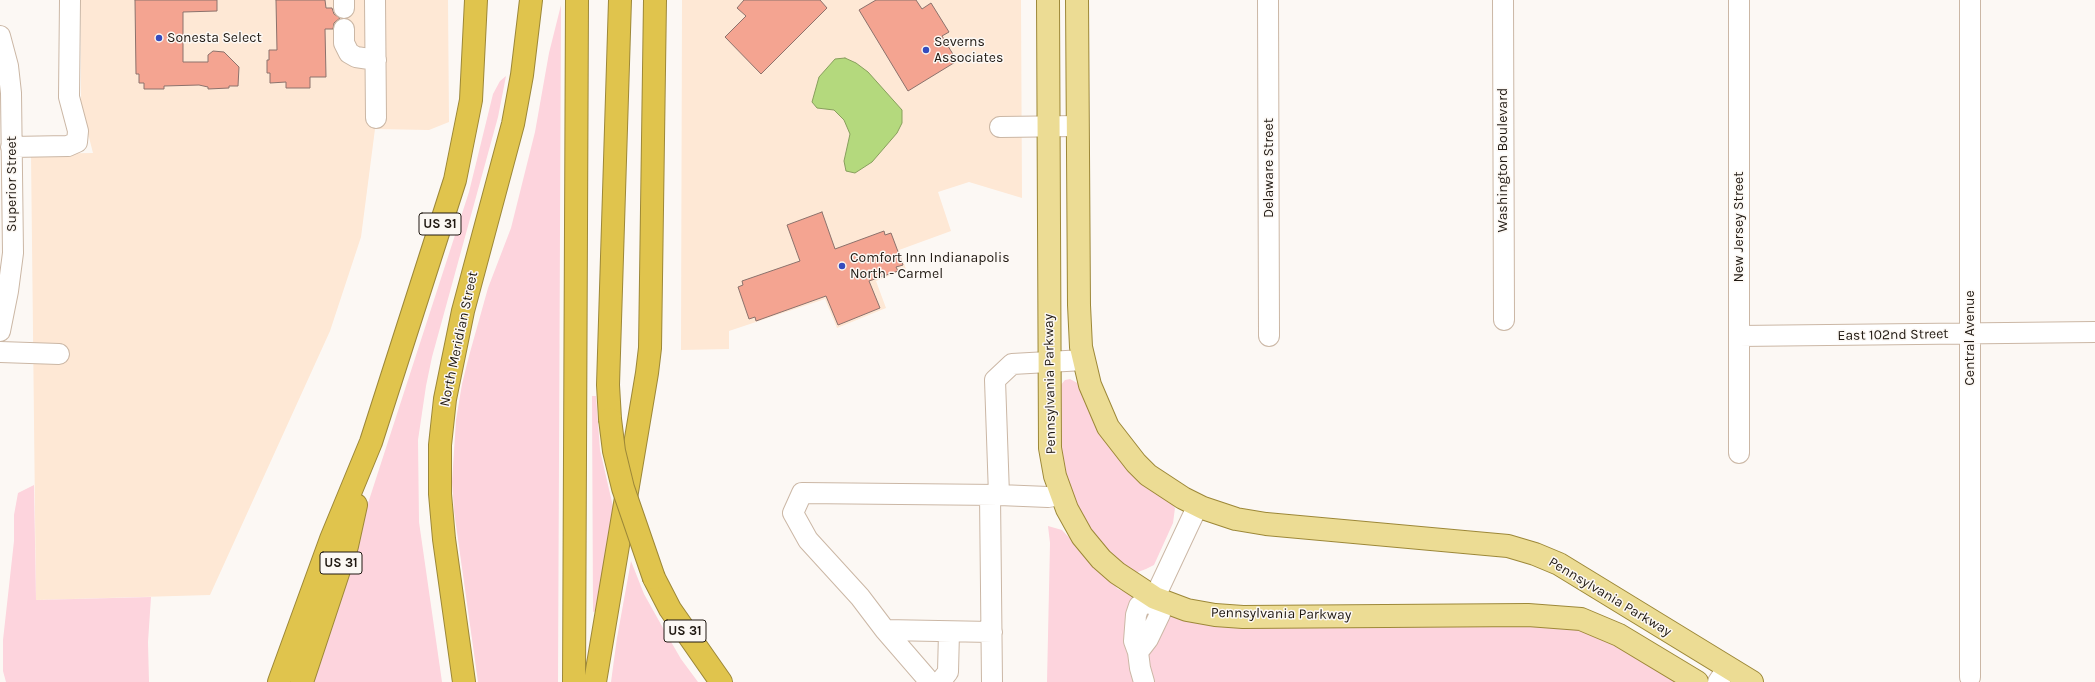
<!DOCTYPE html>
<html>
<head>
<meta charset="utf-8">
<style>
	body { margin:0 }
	canvas { display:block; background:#fcf8f4 }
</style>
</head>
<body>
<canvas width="2095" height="682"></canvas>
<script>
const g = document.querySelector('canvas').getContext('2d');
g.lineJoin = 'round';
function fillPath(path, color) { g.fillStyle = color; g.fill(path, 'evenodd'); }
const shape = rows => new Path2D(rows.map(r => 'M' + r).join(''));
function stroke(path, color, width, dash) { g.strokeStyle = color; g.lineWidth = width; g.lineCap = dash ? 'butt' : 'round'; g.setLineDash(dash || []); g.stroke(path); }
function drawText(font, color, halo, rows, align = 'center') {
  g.font = font + ' Karla,sans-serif'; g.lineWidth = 3; g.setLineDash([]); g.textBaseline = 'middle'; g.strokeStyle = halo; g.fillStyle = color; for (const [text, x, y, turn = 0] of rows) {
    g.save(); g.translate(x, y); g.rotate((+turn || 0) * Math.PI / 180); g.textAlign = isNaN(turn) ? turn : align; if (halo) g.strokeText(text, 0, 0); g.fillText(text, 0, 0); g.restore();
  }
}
const built = shape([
	[81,0,448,0,449,122,429,130,375,129,361,237,330,331,210,595,36,600,31,154,93,153,81,106],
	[682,0,1021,0,1022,198,969,182,938,192,951,231,899,250,906,269,876,281,886,308,837,328,825,299,729,331,729,349,681,350]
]);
const green = shape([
	[561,5,558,682,478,682,454,511,452,482,456,420,462,384,469,356,488,288,511,228,535,132,549,53],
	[506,76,498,117,432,357,426,386,418,440,419,522,442,682,310,682,469,192,493,94,500,81],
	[1070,379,1081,385,1084,396,1109,447,1127,468,1169,500,1175,508,1173,523,1154,565,1146,569,1138,572,1130,571,1118,564,1085,524,1064,471,1059,446,1059,387,1065,380],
	[592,396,596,396,600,450,614,511,596,611,593,612],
	[34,485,36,600,151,597,148,642,149,682,6,682,3,671,3,640,14,541,14,515,18,493],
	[1048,526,1062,530,1118,589,1200,623,1247,626,1459,627,1554,623,1569,624,1626,651,1677,682,1047,682,1050,543],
	[631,561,644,594,663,628,681,659,698,682,611,682,617,638]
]);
const water = shape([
	[845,58,856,63,868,72,902,110,902,123,897,133,872,162,855,173,846,171,844,161,850,134,844,120,834,110,817,108,812,102,819,77,835,59,845,58]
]);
const building = shape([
	[135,0,217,0,217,11,183,12,183,62,208,62,208,55,213,51,224,52,239,67,238,86,229,86,229,88,208,89,208,87,199,85,164,86,164,89,144,89,144,83,139,83,139,74,136,74,135,0],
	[276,0,325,0,326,8,332,8,334,14,340,18,334,23,333,29,325,29,326,77,310,77,310,88,286,88,286,82,270,83,270,73,267,73,267,60,269,60,269,50,277,50,276,0],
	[744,0,820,0,827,8,761,74,725,37,746,16,737,8,744,0],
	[876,0,916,0,922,9,931,3,949,32,942,36,957,61,908,91,859,10,876,0],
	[822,212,835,249,884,231,885,235,891,233,903,265,896,267,898,271,869,281,880,308,838,325,826,296,756,321,755,317,749,319,738,287,743,285,742,281,800,261,787,225,822,212]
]);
const minor = shape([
	[375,0,376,118],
	[1268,0,1269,336],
	[1503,0,1504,320],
	[1970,0,1970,677],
	[344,8,344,0],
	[344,29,344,43,349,53,356,57,376,60],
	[0,36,8,66,11,93,13,253,8,291,0,331],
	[1000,127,1078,126],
	[11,147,68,146,77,142,78,131,69,97,70,0],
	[1739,336,2095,332],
	[0,352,59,354],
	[1739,453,1739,0],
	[990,495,992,682],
	[999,495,995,380,1012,364,1084,360],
	[885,630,992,632],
	[1138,652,1148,639,1160,614,1153,601],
	[930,682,885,630,860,597,808,540,793,513,802,493,999,495,1048,497,1061,495],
	[940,682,948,672,949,632],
	[1144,682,1140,668,1138,652,1134,641,1136,615,1139,606,1153,601,1198,505],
	[1718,682,1728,667]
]);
const major = shape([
	[1048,0,1050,448,1055,476,1067,509,1082,536,1101,559,1117,573,1155,598,1187,610,1215,615,1243,617,1528,615,1581,619,1619,635,1697,682],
	[1077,0,1079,305,1081,347,1090,385,1108,427,1136,463,1148,475,1183,498,1203,508,1236,519,1266,524,1508,546,1535,554,1559,564,1752,682]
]);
const highway = shape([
	[610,419,608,385,620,0],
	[654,578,670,609,721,682],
	[279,682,331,539,371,442,455,180,471,100,476,0],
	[302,682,347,546,356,505],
	[464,682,444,539,440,494,440,445,445,399,463,311,513,124,522,75,531,0],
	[574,682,577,0],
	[595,682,647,373,650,348,655,0]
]);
const highwayBridge = shape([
	[610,419,614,451,623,488,654,578]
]);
const markers = [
	[159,38,4,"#354cbe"],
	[926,50,4,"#354cbe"],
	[842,266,4,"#354cbe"]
];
const shields = [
	[440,224,42],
	[341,563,42],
	[685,631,42]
];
const shieldNames = [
	["US 31",440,224],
	["US 31",341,563],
	["US 31",685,631]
];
const poiNames = [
	["Sonesta Select",167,38],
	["Severns",934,42],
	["Associates",934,58],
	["Comfort Inn Indianapolis",850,258],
	["North - Carmel",850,274]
];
const streetNames = [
	["Washington Boulevard",1503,160,-90],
	["Delaware Street",1269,168,-90],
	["Superior Street",12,184,-90],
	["New Jersey Street",1739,227,-90],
	["East 102nd Street",1893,335,-1],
	["Central Avenue",1970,338,-90],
	["North Meridian Street",459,339,-78],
	["Pennsylvania Parkway",1050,384,-91],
	["Pennsylvania Parkway",1610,597,31],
	["Pennsylvania Parkway",1281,614,1]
];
fillPath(built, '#fee8d5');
fillPath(green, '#fdd4dd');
fillPath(water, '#b4d97d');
stroke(water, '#889f5d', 1);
fillPath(building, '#f4a491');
stroke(building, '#8c726c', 1);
stroke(minor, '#cbb7a5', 22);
stroke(major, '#9d8838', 24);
stroke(highway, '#9d8838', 24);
stroke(minor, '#fff', 20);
stroke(major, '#ecdc94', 22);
stroke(highway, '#e0c44d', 22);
stroke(highwayBridge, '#9d8838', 24, []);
stroke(highwayBridge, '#e0c44d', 22);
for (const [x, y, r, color] of markers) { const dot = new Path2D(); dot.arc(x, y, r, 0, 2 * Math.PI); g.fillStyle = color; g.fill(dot); stroke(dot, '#fcf8f4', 1.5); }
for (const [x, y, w] of shields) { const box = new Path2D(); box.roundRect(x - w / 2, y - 11, w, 22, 3); g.fillStyle = '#fcf8f4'; g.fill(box); stroke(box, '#201912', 1); }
drawText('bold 13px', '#201912', null, shieldNames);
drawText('14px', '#201912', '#fcf8f4', poiNames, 'left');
drawText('14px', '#201912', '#fcf8f4', streetNames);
</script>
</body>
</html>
